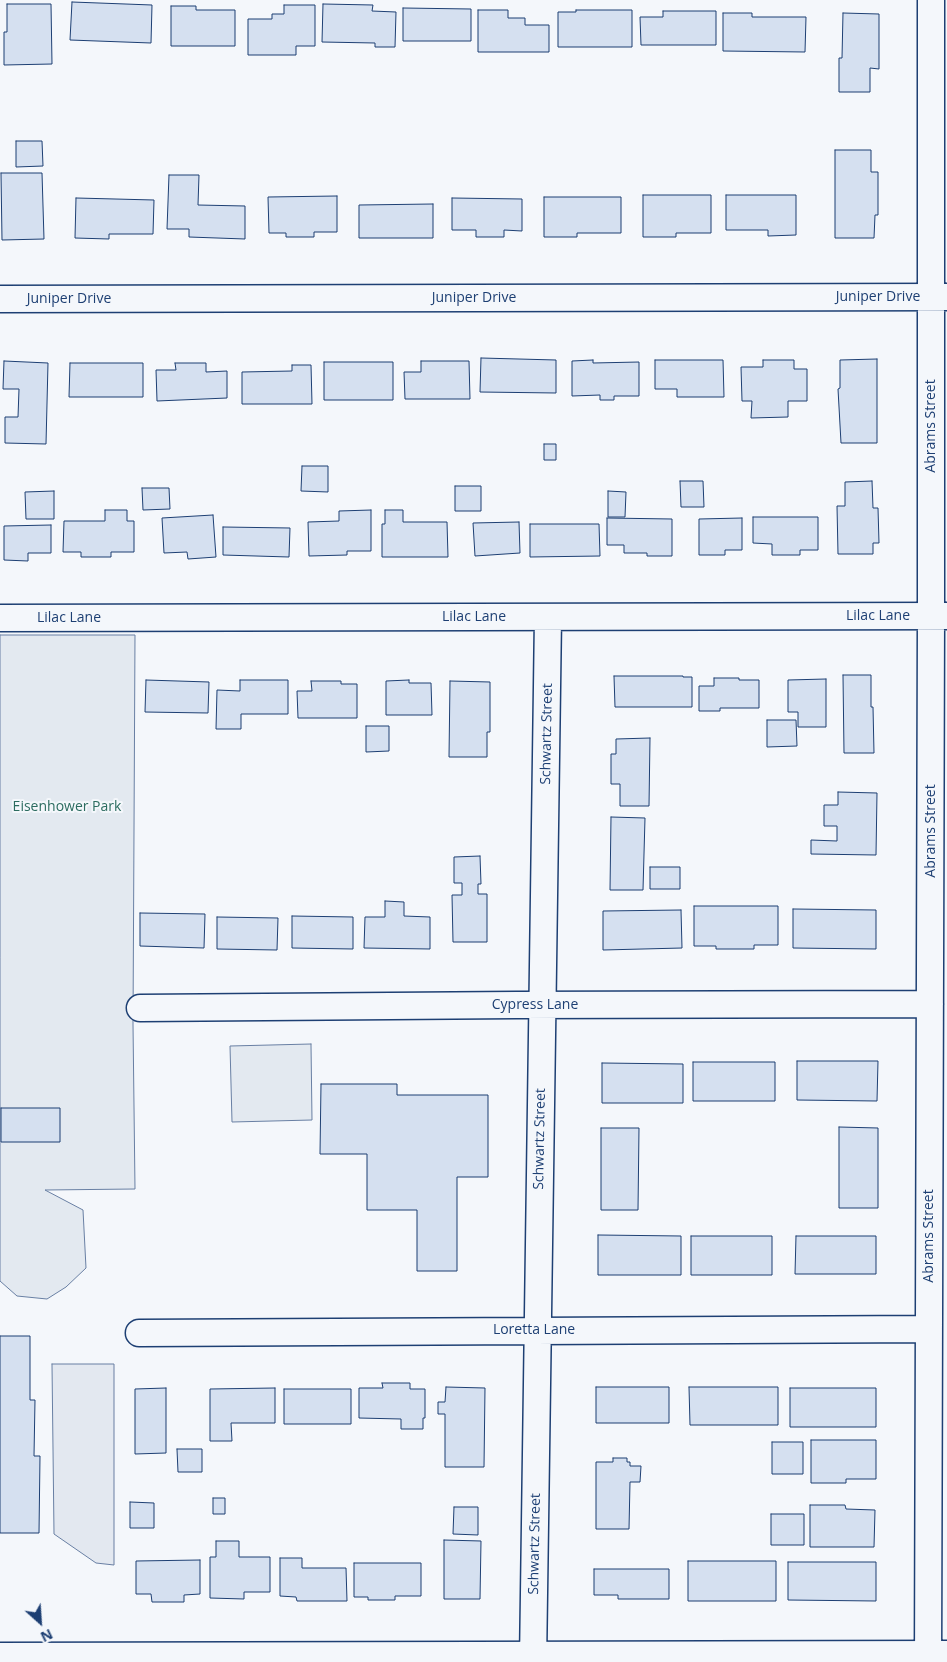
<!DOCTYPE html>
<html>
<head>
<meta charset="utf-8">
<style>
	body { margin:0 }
	#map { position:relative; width:947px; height:1662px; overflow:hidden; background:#f4f7fb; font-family:"Open Sans",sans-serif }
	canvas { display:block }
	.north { position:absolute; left:15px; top:1597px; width:50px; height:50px; -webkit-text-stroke:4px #f4f7fb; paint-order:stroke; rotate:154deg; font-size:14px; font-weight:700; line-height:20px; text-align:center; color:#1d3f73 }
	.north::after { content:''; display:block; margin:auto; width:18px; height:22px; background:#1d3f73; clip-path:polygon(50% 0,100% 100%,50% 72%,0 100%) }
</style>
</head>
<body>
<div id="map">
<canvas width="947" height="1662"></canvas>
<div class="north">N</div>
</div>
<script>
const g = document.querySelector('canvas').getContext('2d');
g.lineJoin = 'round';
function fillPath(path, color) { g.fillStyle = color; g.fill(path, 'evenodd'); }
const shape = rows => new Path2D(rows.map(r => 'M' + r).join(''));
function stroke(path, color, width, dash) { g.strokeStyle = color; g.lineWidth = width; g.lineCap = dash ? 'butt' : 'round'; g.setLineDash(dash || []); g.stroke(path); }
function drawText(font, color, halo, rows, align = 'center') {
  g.font = font + ' "Open Sans",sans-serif'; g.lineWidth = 4; g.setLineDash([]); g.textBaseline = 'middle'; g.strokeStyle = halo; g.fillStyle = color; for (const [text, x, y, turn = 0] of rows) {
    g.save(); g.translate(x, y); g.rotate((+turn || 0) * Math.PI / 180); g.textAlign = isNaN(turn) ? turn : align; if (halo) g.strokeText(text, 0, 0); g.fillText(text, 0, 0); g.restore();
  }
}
const green = shape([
	[0,635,135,635,133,1024,135,1189,45,1190,83,1210,86,1268,66,1287,47,1299,17,1296,0,1281,0,635],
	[311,1044,312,1120,232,1122,230,1046,311,1044]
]);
const parking = shape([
	[52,1364,114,1364,114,1565,96,1563,54,1534,52,1364]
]);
const building = shape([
	[72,2,152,5,151,43,70,40,72,2],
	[7,4,51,4,52,64,4,65,4,32,7,32,7,4],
	[323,4,373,5,372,11,396,12,395,47,375,47,375,43,322,42,323,4],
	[284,5,315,5,315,46,296,46,296,55,248,55,248,19,272,19,272,14,284,14,284,5],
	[171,6,196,6,196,10,235,10,235,46,171,46,171,6],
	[403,8,471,9,471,41,403,41,403,8],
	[478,10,508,10,508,18,525,18,525,25,549,25,549,52,478,52,478,10],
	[576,10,632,10,632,47,558,47,558,12,576,12,576,10],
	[663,11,716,11,716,45,641,45,640,17,663,17,663,11],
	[723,13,752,13,752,17,806,17,805,52,723,51,723,13],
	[843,13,879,14,879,69,870,68,870,92,839,92,839,58,842,58,843,13],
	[16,141,42,141,43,166,16,167,16,141],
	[835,150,871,150,871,172,878,172,878,215,875,215,874,238,835,238,835,150],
	[1,173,42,173,44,239,2,240,1,173],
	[169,175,199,175,198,205,245,206,245,239,189,237,189,229,167,229,169,175],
	[643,195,711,195,711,233,676,233,676,237,643,237,643,195],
	[726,195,796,195,796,235,768,236,768,230,726,230,726,195],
	[337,196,337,232,314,232,314,237,286,237,286,233,269,233,268,197,337,196],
	[544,197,621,197,621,233,577,233,577,237,544,237,544,197],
	[76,198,154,200,153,234,109,234,109,239,75,238,76,198],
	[452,198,522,199,522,231,504,230,504,237,476,237,476,230,452,230,452,198],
	[433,204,433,238,359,238,359,205,433,204],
	[481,358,556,360,556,393,480,392,481,358],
	[877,359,877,443,841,443,838,389,840,388,840,360,877,359],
	[593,360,593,363,639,362,639,396,614,396,614,400,600,400,600,395,572,396,572,361,593,360],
	[655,360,723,360,724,397,677,397,677,389,655,389,655,360],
	[763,360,794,360,794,369,807,369,807,401,788,401,788,417,751,418,752,401,742,401,741,367,763,367,763,360],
	[4,361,48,363,46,444,5,443,5,417,18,417,19,389,3,389,4,361],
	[421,361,469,361,470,399,405,399,404,372,421,372,421,361],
	[324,362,393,362,393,400,324,400,324,362],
	[70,363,143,363,143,397,69,397,70,363],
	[175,363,206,363,206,372,227,371,227,398,157,401,156,370,176,370,175,363],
	[292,365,311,365,312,404,242,404,242,372,292,371,292,365],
	[544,444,556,444,556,460,544,460,544,444],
	[302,466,328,466,328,492,301,491,302,466],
	[680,481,703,481,704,507,681,507,680,481],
	[872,481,873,508,878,508,879,543,873,543,873,554,838,554,837,506,845,506,845,482,872,481],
	[455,486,481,486,481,511,455,511,455,486],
	[142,488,169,488,170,509,143,510,142,488],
	[54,491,54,519,26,519,25,492,54,491],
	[608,491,626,492,625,517,608,517,608,491],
	[105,510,127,510,127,521,134,521,134,552,111,552,111,557,81,557,81,552,63,552,64,521,105,521,105,510],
	[371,510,371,551,347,551,347,555,309,556,308,522,339,521,339,511,371,510],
	[385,510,403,510,403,522,447,522,448,557,382,557,382,524,385,524,385,510],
	[213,515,216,557,188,559,187,552,164,553,162,518,213,515],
	[753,517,818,517,818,550,800,550,800,555,772,555,772,544,753,543,753,517],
	[607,518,672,519,672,556,647,556,647,553,624,553,624,545,607,545,607,518],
	[742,518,742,550,725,550,725,555,699,555,699,519,742,518],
	[519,522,520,553,475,556,473,523,519,522],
	[530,524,599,524,600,556,530,557,530,524],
	[51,525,51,553,28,553,28,561,4,560,4,526,51,525],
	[223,527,290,528,289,557,223,555,223,527],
	[843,675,871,675,871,707,873,707,874,753,844,753,843,675],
	[614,676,683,676,683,677,692,677,692,707,615,707,614,676],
	[714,678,739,678,739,680,759,680,759,708,720,708,720,711,699,711,699,686,714,686,714,678],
	[826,679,826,727,798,727,798,712,788,712,788,680,826,679],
	[146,680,209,682,208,713,145,712,146,680],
	[240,680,288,680,288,714,241,714,241,729,216,729,217,690,240,691,240,680],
	[409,680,409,683,431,683,432,715,386,715,386,681,409,680],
	[311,681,341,681,341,684,357,684,357,718,298,718,297,691,312,691,311,681],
	[450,681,490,682,490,732,487,732,487,757,449,757,450,681],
	[767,720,796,720,797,746,767,747,767,720],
	[366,726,389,726,389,751,366,752,366,726],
	[650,738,649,806,620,806,620,784,611,784,611,754,616,754,616,739,650,738],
	[838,792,877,793,876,855,811,854,811,840,837,841,837,826,824,826,824,805,838,805,838,792],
	[611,817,645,818,643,890,610,890,611,817],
	[480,856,481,884,478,884,478,894,487,894,487,942,453,942,452,895,462,895,462,883,454,883,454,857,480,856],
	[650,867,680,867,680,889,650,889,650,867],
	[385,901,404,902,404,916,430,917,430,949,364,948,365,917,385,917,385,901],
	[694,906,778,906,778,945,754,945,754,949,716,949,716,946,694,946,694,906],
	[793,909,876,910,876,949,793,948,793,909],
	[681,910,682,948,603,950,603,911,681,910],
	[140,913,205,914,204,948,140,946,140,913],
	[292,916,353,917,353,949,292,948,292,916],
	[217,917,278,918,277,950,217,949,217,917],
	[797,1061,878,1061,877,1101,797,1100,797,1061],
	[693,1062,775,1062,775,1101,693,1101,693,1062],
	[602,1063,683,1064,683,1103,602,1103,602,1063],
	[321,1084,397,1084,397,1095,488,1095,488,1177,457,1177,457,1271,417,1271,417,1210,367,1210,367,1154,320,1154,321,1084],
	[1,1108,60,1108,60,1142,1,1142,1,1108],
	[839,1127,878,1128,878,1208,839,1208,839,1127],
	[601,1128,639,1128,638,1210,601,1210,601,1128],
	[598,1235,681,1236,681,1275,598,1275,598,1235],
	[691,1236,772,1236,772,1275,691,1275,691,1236],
	[796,1236,876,1236,876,1274,795,1274,796,1236],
	[0,1336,30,1336,30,1400,35,1400,34,1456,40,1456,39,1533,0,1533,0,1336],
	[382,1383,410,1383,410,1389,425,1389,425,1418,423,1418,423,1429,401,1429,401,1419,359,1418,359,1388,383,1388,382,1383],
	[446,1387,485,1388,484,1467,445,1467,445,1414,438,1414,438,1402,445,1402,446,1387],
	[596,1387,669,1387,669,1423,596,1423,596,1387],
	[689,1387,778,1387,778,1425,690,1425,689,1387],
	[166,1388,166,1453,135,1454,135,1389,166,1388],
	[275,1388,275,1423,231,1423,232,1441,210,1441,210,1389,275,1388],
	[790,1388,876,1388,876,1427,790,1427,790,1388],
	[284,1389,351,1389,351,1424,284,1424,284,1389],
	[811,1440,876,1440,876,1479,846,1479,846,1483,811,1483,811,1440],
	[772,1442,803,1442,803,1474,772,1474,772,1442],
	[177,1449,202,1449,202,1472,178,1472,177,1449],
	[613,1458,627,1458,627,1462,630,1462,630,1466,641,1466,640,1482,630,1482,629,1529,596,1529,596,1462,613,1462,613,1458],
	[213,1498,225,1498,225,1514,213,1514,213,1498],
	[130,1502,154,1503,154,1528,130,1528,130,1502],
	[810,1505,845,1505,846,1509,875,1510,874,1547,810,1547,810,1505],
	[454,1507,478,1507,478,1535,453,1534,454,1507],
	[771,1514,804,1514,804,1545,771,1545,771,1514],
	[444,1540,481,1541,480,1599,444,1599,444,1540],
	[216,1541,239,1541,239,1557,270,1557,270,1592,244,1592,244,1599,210,1598,210,1557,216,1557,216,1541],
	[280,1558,302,1558,302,1568,346,1568,347,1601,297,1601,296,1597,280,1596,280,1558],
	[200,1560,200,1594,184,1595,184,1602,152,1602,151,1594,136,1594,136,1561,200,1560],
	[688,1561,776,1561,776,1601,688,1601,688,1561],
	[788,1562,876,1562,876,1601,788,1600,788,1562],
	[354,1563,421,1563,421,1596,395,1596,395,1600,368,1600,368,1597,354,1597,354,1563],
	[594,1569,669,1569,669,1599,618,1599,618,1595,594,1595,594,1569]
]);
const minor = shape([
	[0,299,947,297],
	[0,618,947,616],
	[140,1008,516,1005,930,1004],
	[139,1333,929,1329],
	[0,1656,947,1654],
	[533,1662,548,617],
	[928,1662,931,616,931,0]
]);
const streetNames = [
	["Juniper Drive",878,297],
	["Juniper Drive",474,298],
	["Juniper Drive",69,299],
	["Abrams Street",931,426,-90],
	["Lilac Lane",878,616],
	["Lilac Lane",474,617],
	["Lilac Lane",69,618],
	["Schwartz Street",547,734,-89],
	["Abrams Street",931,831,-90],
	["Cypress Lane",535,1005],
	["Schwartz Street",540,1139,-89],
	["Abrams Street",929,1236,-90],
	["Loretta Lane",534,1330],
	["Schwartz Street",535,1544,-89]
];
const parkNames = [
	["Eisenhower Park",67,807]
];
fillPath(green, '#e3e9f0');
stroke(green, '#687fa3', 1);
fillPath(parking, '#e3e8f0');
stroke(parking, '#687fa3', 1);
fillPath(building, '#d5e0f0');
stroke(building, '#1d3f73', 1);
stroke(minor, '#1d3f73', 29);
stroke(minor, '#f4f7fb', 26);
drawText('14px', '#1d3f73', '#f4f7fb', streetNames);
drawText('14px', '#2c6c60', '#f4f7fb', parkNames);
</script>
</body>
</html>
